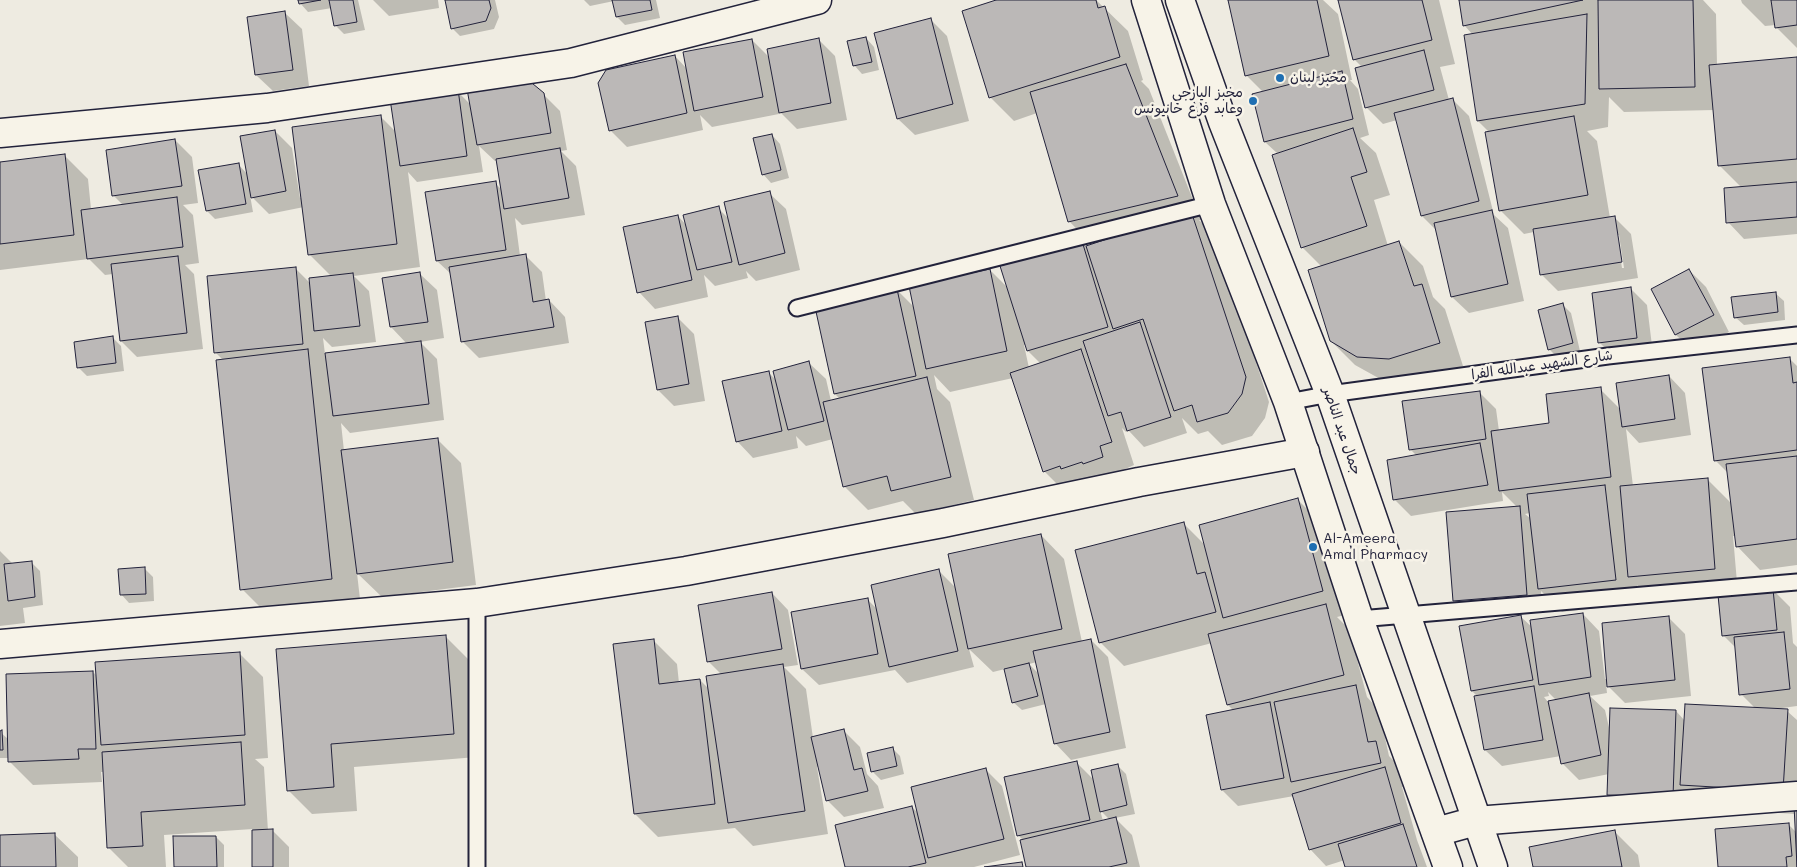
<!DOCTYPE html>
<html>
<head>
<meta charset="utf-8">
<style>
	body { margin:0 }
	canvas { display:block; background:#eeebe1 }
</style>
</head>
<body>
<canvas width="1797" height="867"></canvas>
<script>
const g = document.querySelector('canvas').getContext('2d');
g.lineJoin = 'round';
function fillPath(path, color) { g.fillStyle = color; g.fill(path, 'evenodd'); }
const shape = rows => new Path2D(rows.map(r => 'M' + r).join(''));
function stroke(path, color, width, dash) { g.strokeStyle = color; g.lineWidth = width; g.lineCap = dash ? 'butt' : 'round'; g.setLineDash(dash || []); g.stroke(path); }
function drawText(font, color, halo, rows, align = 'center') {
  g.font = font + ' Mali,"Playpen Sans Arabic",sans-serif'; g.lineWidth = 5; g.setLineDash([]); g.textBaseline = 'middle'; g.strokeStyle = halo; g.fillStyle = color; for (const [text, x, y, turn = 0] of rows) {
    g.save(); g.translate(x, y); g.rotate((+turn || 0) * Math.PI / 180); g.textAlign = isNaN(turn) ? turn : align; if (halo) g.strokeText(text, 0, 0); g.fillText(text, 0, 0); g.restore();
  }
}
const shadow = shape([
	[299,0,358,0,365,30,344,34,336,26,332,8,308,12,300,3],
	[373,0,438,0,439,8,389,16],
	[447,0,495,0,499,17,494,29,460,36,452,28],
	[584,0,656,0,660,18,625,25,617,17,614,1,590,6],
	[1000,0,1096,0,1128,31,1143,80,1141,81,1149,89,1201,220,1199,220,1215,236,1269,402,1265,418,1252,436,1222,445,1208,431,1198,434,1182,418,1187,433,1144,447,1129,431,1126,432,1122,428,1134,465,1123,470,1126,480,1068,495,1044,471,1013,378,950,392,934,375,937,389,950,402,974,500,916,514,903,501,868,510,844,486,833,439,806,446,796,436,798,448,753,458,737,441,768,372,777,381,809,363,826,379,831,401,840,399,835,394,816,308,897,290,914,307,990,270,1009,289,1082,242,1087,247,1092,245,1069,221,1037,113,1014,121,990,97],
	[1024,345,1026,345,1028,351,1041,364,1029,368],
	[1229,0,1323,0,1338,14,1352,80,1350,80,1358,89,1369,135,1360,138,1376,153,1390,195,1374,200,1388,246,1399,242,1423,266,1433,297,1445,309,1463,366,1413,382,1382,380,1355,365,1331,341,1322,267,1302,247,1278,154,1265,142,1263,92,1246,75],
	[1340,0,1439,0,1455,64,1440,67,1449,100,1452,99,1469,116,1494,215,1508,228,1524,301,1469,313,1452,297,1437,231,1422,216,1397,120,1383,124,1366,107,1363,68,1354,59],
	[1460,0,1703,0,1716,14,1717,65,1797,58,1797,234,1744,239,1728,222,1742,188,1720,166,1715,110,1624,112,1609,97,1608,127,1587,131,1597,141,1610,218,1615,218,1631,234,1638,278,1558,291,1541,274,1534,232,1524,234,1500,210,1490,133,1478,121,1473,35,1464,25],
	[1617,235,1619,235,1624,268,1622,268],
	[1741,0,1797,0,1797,48,1777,28,1776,25,1765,26,1742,3],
	[285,13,302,29,309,86,273,91,256,75,248,18],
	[930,19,947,36,969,121,915,135,898,119,876,34],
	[866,38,874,47,879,70,862,74,854,65],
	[752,40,770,58,819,40,835,56,847,120,797,129,779,111,779,114,712,127,700,115,703,130,627,147,610,130,675,56,687,69],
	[457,91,471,105,543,94,560,111,567,150,561,151,576,166,585,215,522,225,515,218,520,256,525,255,542,272,546,301,549,300,565,317,569,343,479,358,463,342,452,275,437,261,495,183,502,190,497,161,495,161,479,146,483,172,417,182,408,172,420,267,354,276,369,291,376,342,332,347,323,338,325,354,407,344,391,327,420,274,437,290,444,338,420,342,437,359,444,420,350,433,341,423,344,451,438,440,461,463,476,585,382,597,357,573,361,608,271,618,242,589,223,360,215,352,295,268,310,283,332,277,310,255,304,207,269,214,250,195,253,212,215,219,207,211,238,164,248,175,275,131,292,148,300,198,303,198,380,116,396,132],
	[772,135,780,144,789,178,771,183,763,174],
	[175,140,192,157,198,203,183,205,193,215,199,263,185,265,194,274,203,349,137,357,121,341,113,274,105,275,89,259,0,270,0,163,64,155,88,179,91,209,123,205,114,196],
	[769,193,786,209,800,270,756,281,746,271,748,278,715,286,704,275,708,297,655,309,639,292,678,216,687,226,718,208,729,219],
	[1689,270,1706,287,1729,332,1693,351,1676,335,1653,289],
	[1630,288,1647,305,1653,354,1616,359,1599,342],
	[1775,293,1784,301,1785,320,1744,325,1735,317],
	[1562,304,1571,313,1580,351,1557,357,1549,349],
	[677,317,694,334,705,401,674,406,658,390],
	[113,338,121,346,124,371,87,376,78,367],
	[1790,359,1797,366,1797,565,1760,570,1737,546,1735,536,1733,536,1738,594,1773,590,1790,607,1793,643,1797,647,1797,706,1775,709,1787,711,1797,720,1797,867,1719,867,1789,825,1796,832,1795,814,1705,808,1624,811,1608,794,1609,774,1579,780,1562,763,1561,756,1502,766,1485,750,1478,697,1472,691,1460,627,1520,616,1533,628,1583,614,1599,631,1605,679,1608,679,1669,618,1685,634,1691,696,1625,703,1606,684,1607,693,1590,696,1605,710,1610,732,1676,711,1685,721,1756,709,1741,694,1736,648,1723,635,1719,594,1652,600,1637,585,1639,603,1562,612,1541,591,1543,611,1471,617,1454,600,1518,508,1502,492,1503,501,1411,516,1395,500,1417,456,1410,449,1479,392,1496,409,1499,431,1551,424,1600,389,1620,409,1669,376,1685,393,1691,435,1639,443,1626,429,1633,486,1707,479,1732,504,1728,473,1715,460],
	[1530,513,1531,519,1525,514],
	[1548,692,1556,700,1548,702,1544,697,1549,696],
	[1298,500,1321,523,1345,615,1337,617,1349,629,1367,697,1379,710,1389,756,1399,766,1404,787,1402,787,1417,840,1427,867,1347,867,1345,860,1326,866,1310,849,1294,796,1238,806,1222,790,1207,716,1234,711,1228,705,1212,643,1124,666,1100,642,1183,523,1206,546],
	[1041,535,1064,559,1082,642,1091,640,1108,657,1126,748,1071,760,1055,743,1046,704,1022,710,1013,702,1005,669,993,672,969,649,974,667,907,683,895,670,819,685,802,669,792,613,867,599,878,610,938,570,956,588],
	[1037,662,1040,675,1029,664],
	[0,551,13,564,31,562,40,571,43,605,23,608,25,623,0,626],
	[144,568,153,577,154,601,129,603,121,594],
	[772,593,788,610,798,665,784,667,806,689,813,738,844,731,860,747,867,774,878,786,884,808,844,817,827,800,819,766,817,767,828,834,753,846,735,828,658,837,635,814,653,640,677,664,679,683,700,680,709,689,722,675,708,661],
	[445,636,469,660,477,757,354,767,357,811,312,814,289,791,277,650],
	[239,653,263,677,268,758,255,759,264,767,268,831,273,831,289,847,289,867,254,867,253,829,164,835,166,867,128,867,108,847,104,772,101,772,102,782,33,785,9,761,9,758,0,758,0,732,8,739,93,672,98,677],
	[892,748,900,756,904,774,881,780,872,771],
	[1077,763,1094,780,1118,766,1126,774,1135,814,1115,818,1132,835,1140,867,1028,867,1023,840,1018,835],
	[1100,810,1110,820,1103,821],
	[986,770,1002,786,1020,855,974,867,847,867,912,807,919,814],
	[1614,831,1638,855,1640,867,1534,867],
	[54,834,78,857,78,867,0,867,0,836],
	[216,837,224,845,224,867,175,867]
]);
const building = shape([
	[298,0,321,0,299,4,298,0],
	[329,0,353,0,357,22,334,26,329,0],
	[445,0,489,0,491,8,486,21,451,29,445,0],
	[612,0,650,0,652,10,616,17,612,0],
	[996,0,1096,0,1098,8,1105,6,1120,57,989,98,962,11,996,0],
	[1228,0,1317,0,1329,56,1245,76,1228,0],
	[1338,0,1422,0,1432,40,1353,60,1338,0],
	[1459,0,1583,0,1463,26,1459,0],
	[1598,0,1693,0,1695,87,1599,89,1598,0],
	[1771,0,1797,0,1797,25,1775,28,1771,0],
	[285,11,293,70,255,75,247,17,285,11],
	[1587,14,1585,104,1477,121,1464,35,1587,14],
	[931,18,953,104,897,119,874,33,931,18],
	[866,37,872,62,853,66,847,41,866,37],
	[819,38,831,103,779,113,767,49,819,38],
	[752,39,763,97,694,111,683,52,752,39],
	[1424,50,1434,90,1365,108,1355,68,1424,50],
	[675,55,687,113,609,131,598,83,606,70,675,55],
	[1797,57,1797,159,1718,166,1709,65,1797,57],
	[1126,64,1178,196,1068,222,1030,92,1126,64],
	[1342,71,1353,119,1264,142,1252,94,1342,71],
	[527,79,544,93,551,133,477,145,467,89,527,79],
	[458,89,467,156,400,166,390,99,458,89],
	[1453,98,1479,201,1421,216,1394,113,1453,98],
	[381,115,397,244,308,255,292,127,381,115],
	[1574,116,1588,195,1499,211,1485,132,1574,116],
	[1353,128,1367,172,1351,177,1367,226,1301,248,1272,155,1353,128],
	[275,130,286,191,251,198,240,136,275,130],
	[772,134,781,170,762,175,753,138,772,134],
	[175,139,182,186,112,196,106,150,175,139],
	[560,148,569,198,504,209,496,159,560,148],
	[65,154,74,235,0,244,0,162,65,154],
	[239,163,246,204,206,211,198,170,239,163],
	[496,181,506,250,436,261,425,192,496,181],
	[1797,182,1797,217,1726,223,1724,188,1797,182],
	[770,191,785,253,739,265,724,202,770,191],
	[177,197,183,247,87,259,81,210,177,197],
	[719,206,732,262,697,270,683,215,719,206],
	[1492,210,1508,284,1451,297,1434,223,1492,210],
	[1191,211,1246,377,1242,394,1228,413,1197,422,1192,405,1174,411,1143,319,1113,329,1086,246,1191,211],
	[678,215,692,280,637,293,623,227,678,215],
	[1615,216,1622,262,1540,275,1533,229,1615,216],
	[1082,241,1108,327,1027,351,1000,266,1082,241],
	[1399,241,1414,286,1422,284,1440,343,1389,359,1357,357,1330,341,1308,270,1399,241],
	[526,254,533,302,549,299,554,327,461,342,449,267,526,254],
	[178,256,187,333,120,341,111,264,178,256],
	[296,267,303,344,214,353,207,276,296,267],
	[990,269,1007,351,926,369,909,286,990,269],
	[1689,269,1714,315,1675,335,1651,289,1689,269],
	[420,272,428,322,390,327,382,278,420,272],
	[353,273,360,326,314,331,309,278,353,273],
	[1631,287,1637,338,1598,343,1592,293,1631,287],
	[897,289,916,376,834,394,815,307,897,289],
	[1776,292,1778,312,1734,318,1731,297,1776,292],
	[1563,303,1573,343,1548,350,1538,310,1563,303],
	[678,316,689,384,657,390,645,322,678,316],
	[1140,322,1171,417,1127,431,1121,412,1108,416,1083,341,1140,322],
	[113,336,116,363,77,368,74,342,113,336],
	[421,341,429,404,333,416,325,353,421,341],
	[308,349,332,579,240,590,216,360,308,349],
	[1081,349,1112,442,1100,446,1103,457,1083,464,1082,462,1061,469,1060,466,1043,472,1010,373,1081,349],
	[1790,357,1793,383,1797,382,1797,450,1714,461,1702,368,1790,357],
	[809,361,824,421,788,430,773,371,809,361],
	[769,371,782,431,736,442,722,381,769,371],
	[1669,375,1675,419,1622,427,1616,383,1669,375],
	[927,377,951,477,891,491,887,476,843,487,823,402,927,377],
	[1601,387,1611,477,1499,491,1491,431,1549,423,1546,394,1601,387],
	[1480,391,1486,439,1409,450,1402,401,1480,391],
	[438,438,453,562,357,574,341,450,438,438],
	[1480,443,1488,485,1393,500,1387,460,1480,443],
	[1797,456,1797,539,1736,547,1726,464,1797,456],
	[1708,478,1715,569,1628,577,1620,486,1708,478],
	[1605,485,1616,580,1538,589,1527,494,1605,485],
	[1298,498,1323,591,1223,618,1199,525,1298,498],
	[1520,506,1527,595,1453,601,1446,512,1520,506],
	[1184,522,1197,574,1205,572,1216,612,1099,643,1075,550,1184,522],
	[1041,534,1062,629,968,649,948,554,1041,534],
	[32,561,35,597,8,601,4,564,32,561],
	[145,567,146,594,120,595,118,569,145,567],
	[939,569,958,651,889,667,871,585,939,569],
	[1773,589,1777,630,1722,636,1718,595,1773,589],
	[772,592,782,649,707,662,698,605,772,592],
	[868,598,878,654,801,669,791,612,868,598],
	[1326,604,1344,675,1227,705,1208,634,1326,604],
	[1583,613,1591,677,1539,685,1530,620,1583,613],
	[1521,615,1533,680,1471,691,1459,626,1521,615],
	[1669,616,1675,680,1607,687,1602,623,1669,616],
	[1784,632,1790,689,1739,695,1734,637,1784,632],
	[446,635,454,734,331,744,334,787,287,791,276,649,446,635],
	[654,639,659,684,700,679,715,804,634,814,613,644,654,639],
	[1091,639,1110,732,1054,744,1033,651,1091,639],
	[240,652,245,735,101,745,95,662,240,652],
	[1029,663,1038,696,1012,703,1004,669,1029,663],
	[783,664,805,811,728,823,706,676,783,664],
	[93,671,96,749,78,749,79,759,8,762,6,674,93,671],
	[1356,685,1368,742,1376,741,1381,763,1291,782,1274,702,1356,685],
	[1534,686,1543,740,1484,750,1474,696,1534,686],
	[1589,693,1601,755,1561,764,1548,701,1589,693],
	[1270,702,1284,778,1221,790,1206,715,1270,702],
	[1685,704,1788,709,1783,791,1680,785,1685,704],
	[1610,708,1676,710,1673,797,1607,795,1610,708],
	[844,729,854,770,862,768,868,791,826,801,811,737,844,729],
	[2,730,3,750,0,750,0,731,2,730],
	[241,742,245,805,141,812,143,846,107,848,102,752,241,742],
	[893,747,897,766,871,772,867,753,893,747],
	[1077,761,1090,820,1017,836,1004,777,1077,761],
	[1118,764,1127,805,1100,812,1091,770,1118,764],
	[1385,767,1401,823,1309,850,1292,794,1385,767],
	[986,768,1004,839,928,858,911,787,986,768],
	[1794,805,1797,805,1797,867,1794,805],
	[912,806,926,863,908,867,845,867,835,825,912,806],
	[1116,817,1127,863,1109,867,1026,867,1020,840,1116,817],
	[1789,823,1792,856,1786,857,1787,867,1718,867,1715,829,1789,823],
	[1403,824,1417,867,1345,867,1338,844,1403,824],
	[273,829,273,867,252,867,252,830,273,829],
	[1615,830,1622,867,1533,867,1529,847,1615,830],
	[55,833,56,867,0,867,0,835,55,833],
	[173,836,216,836,217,867,174,867,173,836],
	[1022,862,1023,867,984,867,1022,862]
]);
const lane = shape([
	[797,308,1211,204],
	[1288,402,1330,394,1608,356,1797,335],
	[1359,619,1797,582],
	[477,867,477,603]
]);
const street = shape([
	[0,133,267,108,571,63,817,0],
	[0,644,477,603,686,571,943,523,1139,482,1305,452],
	[1436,832,1476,821,1797,796]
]);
const secondary = shape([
	[1146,0,1211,204,1288,402,1359,619,1448,867],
	[1180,0,1223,122,1330,394,1493,867]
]);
const markers = [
	[1280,78,5,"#1f6fb2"],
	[1253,101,5,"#1f6fb2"],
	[1313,547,5,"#1f6fb2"]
];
const poiNames = [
	["مخبز لبنان",1290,78],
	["مخبز اليازجي",1243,93,"right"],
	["وعابد فرع خانيونس",1243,109,"right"],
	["Al-Ameera",1323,539],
	["Amal Pharmacy",1323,555]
];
const streetNames = [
	["شارع الشهيد عبدالله الفرا",1542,365,-8],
	["جمال عبد الناصر",1342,431,71]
];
fillPath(shadow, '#0003');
fillPath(building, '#bbb8b7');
stroke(building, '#22223b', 1);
stroke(lane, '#22223b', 19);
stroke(street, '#22223b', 31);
stroke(secondary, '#22223b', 31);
stroke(lane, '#f7f3e8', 15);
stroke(street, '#f7f3e8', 28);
stroke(secondary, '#f7f3e8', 28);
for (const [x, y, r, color] of markers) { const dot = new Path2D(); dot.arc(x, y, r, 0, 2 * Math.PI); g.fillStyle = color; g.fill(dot); stroke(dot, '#f7f3e8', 2); }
drawText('14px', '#22223b', '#f7f3e8', poiNames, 'left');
drawText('14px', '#22223b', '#f7f3e8', streetNames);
</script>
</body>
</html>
